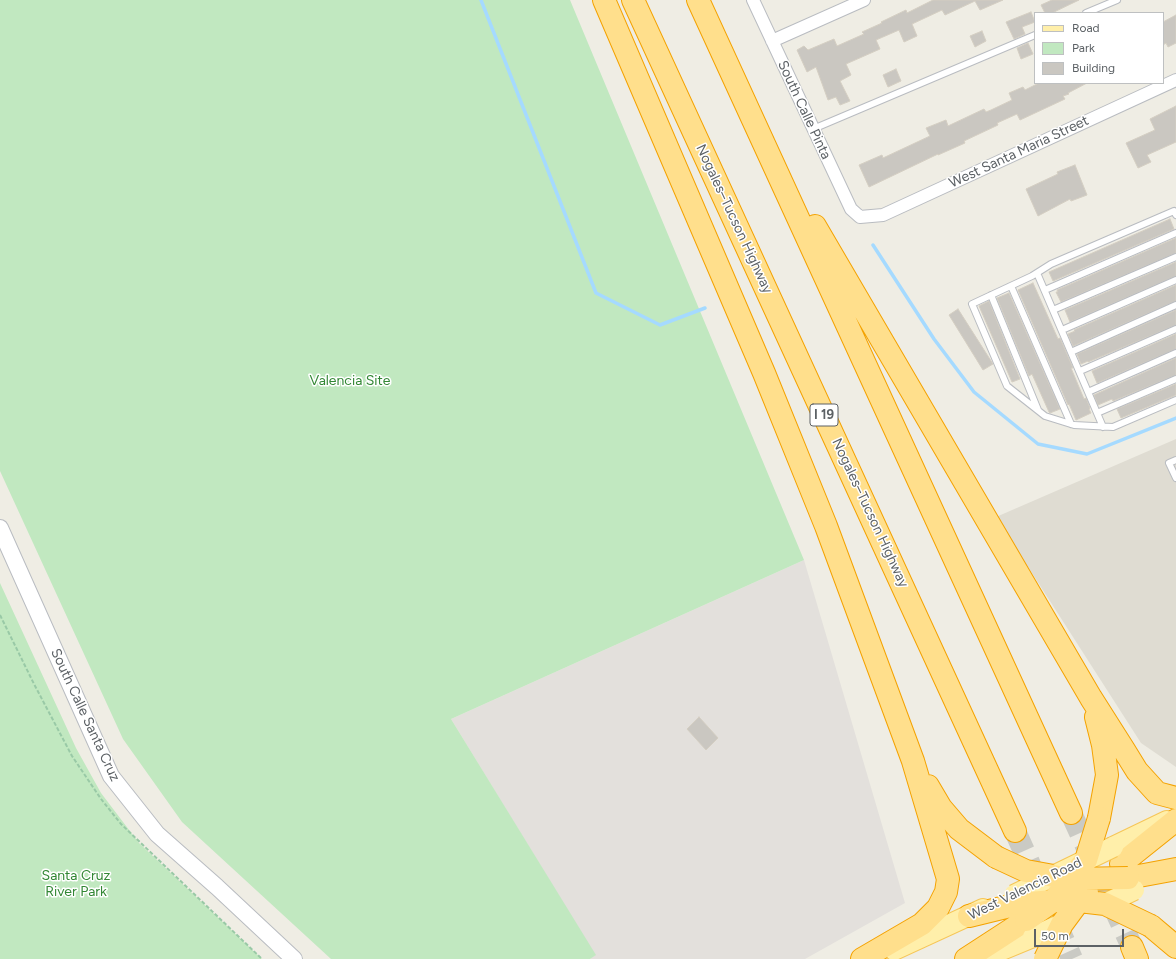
<!DOCTYPE html>
<html>
<head>
<meta charset="utf-8">
<style>
	body { margin:0 }
	#map { position:relative; width:1176px; height:959px; overflow:hidden; background:#efede4; font-family:Figtree,sans-serif }
	canvas { display:block }
	.legend { position:absolute; left:1034px; top:12px; width:130px; height:72px; box-sizing:border-box; background:#fff; border:1px solid #bec0c1; margin:0; padding:5px 7px; list-style:none; font-size:12px; color:#5c6165 }
	.legend li { display:flex; align-items:center; gap:8px; height:20px }
	.legend b { width:20px; border:1px solid #bec0c1 }
	.scale { position:absolute; left:1034px; top:929px; width:90px; height:18px; box-sizing:border-box; border:2px solid #5c6165; border-top:0; padding-left:5px; font-size:12px; line-height:14px; white-space:nowrap; color:#5c6165; -webkit-text-stroke:3px #fff; paint-order:stroke }
</style>
</head>
<body>
<div id="map">
<canvas width="1176" height="959"></canvas>
<ul class="legend">
<li><b style="height:5px;background:#ffefaa"></b>Road</li>
<li><b style="height:11px;background:#c1e8c0"></b>Park</li>
<li><b style="height:11px;background:#cac7c1"></b>Building</li>
</ul>
<div class="scale">50 m</div>
</div>
<script>
const g = document.querySelector('canvas').getContext('2d');
g.lineJoin = 'round';
function fillPath(path, color) { g.fillStyle = color; g.fill(path, 'evenodd'); }
const shape = rows => new Path2D(rows.map(r => 'M' + r).join(''));
function stroke(path, color, width, dash) { g.strokeStyle = color; g.lineWidth = width; g.lineCap = dash ? 'butt' : 'round'; g.setLineDash(dash || []); g.stroke(path); }
function drawText(font, color, halo, rows, align = 'center') {
  g.font = font + ' Figtree,sans-serif'; g.lineWidth = 3; g.setLineDash([]); g.textBaseline = 'middle'; g.strokeStyle = halo; g.fillStyle = color; for (const [text, x, y, turn = 0] of rows) {
    g.save(); g.translate(x, y); g.rotate((+turn || 0) * Math.PI / 180); g.textAlign = isNaN(turn) ? turn : align; if (halo) g.strokeText(text, 0, 0); g.fillText(text, 0, 0); g.restore();
  }
}
const industrial = shape([
	[804,560,905,903,805,959,590,959,595,955,451,719]
]);
const education = shape([
	[1176,439,1176,767,1141,743,996,517]
]);
const green = shape([
	[0,0,570,0,804,560,451,719,596,955,590,959,331,959,182,822,123,739,0,471],
	[0,583,76,748,101,793,139,843,262,959,0,959]
]);
const stream = shape([
	[481,0,596,293,660,325,705,308],
	[873,245,934,339,974,392,1038,444,1087,454,1176,418]
]);
const building = shape([
	[933,0,1003,0,980,10,975,1,945,15,942,10,912,24,917,36,904,42,899,30,876,40,880,49,846,64,851,75,840,81,850,101,840,105,836,97,828,100,816,67,807,72,797,50,804,46,808,50,834,39,837,46,864,34,862,32,882,23,881,22,906,10,907,13,933,0],
	[1052,0,1079,0,1052,13,1045,13,1041,5,1052,0],
	[1031,12,1035,22,1022,27,1025,34,1014,39,1006,22,1031,12],
	[1176,15,1176,43,1168,47,1166,43,1163,45,1163,22,1176,15],
	[982,31,986,41,975,47,970,36,982,31],
	[1028,43,1033,54,1021,59,1017,48,1028,43],
	[896,69,901,81,888,87,883,75,896,69],
	[1039,83,1087,83,1068,93,1069,94,1063,96,1065,99,1020,120,1017,114,997,123,998,125,964,141,965,143,938,155,938,154,869,187,859,165,882,155,883,158,930,136,926,128,946,120,948,126,984,109,986,112,991,110,1012,100,1009,93,1023,87,1025,90,1039,83],
	[1176,106,1176,142,1147,155,1151,162,1138,168,1126,143,1155,130,1150,119,1176,106],
	[1075,165,1087,195,1071,201,1070,199,1038,216,1026,189,1058,174,1057,172,1075,165],
	[1170,219,1174,229,1053,281,1049,272,1170,219],
	[1176,238,1176,253,1061,302,1056,292,1058,292,1057,290,1176,238],
	[1176,262,1176,276,1070,322,1065,310,1176,262],
	[1033,283,1058,339,1060,338,1073,368,1071,368,1084,399,1086,398,1090,408,1089,409,1091,413,1076,420,1069,404,1068,405,1018,290,1033,283],
	[1176,285,1176,301,1073,346,1068,334,1075,331,1074,330,1176,285],
	[1009,293,1060,409,1050,413,1049,412,1032,374,1029,376,997,298,1009,293],
	[989,301,1020,379,1012,382,979,306,989,301],
	[958,309,993,364,983,370,949,315,958,309],
	[1176,310,1176,325,1088,362,1088,361,1081,364,1077,354,1176,310],
	[1176,334,1176,349,1097,383,1092,371,1176,334],
	[1176,358,1176,375,1113,401,1112,399,1098,405,1094,395,1176,358],
	[1176,384,1176,395,1121,418,1117,409,1176,384],
	[699,717,718,738,706,750,687,729,699,717]
]);
const motorwayTunnel = shape([
	[1071,813,1132,947],
	[1015,831,1072,959]
]);
const path = shape([
	[0,615,34,684,72,756,101,799,121,824,262,959]
]);
const service = shape([
	[1086,13,1117,0],
	[813,129,1035,35],
	[1176,215,1174,211,1051,264,1032,276,972,304,1007,386,1045,416,1074,425,1113,427,1176,400],
	[1037,273,1103,427],
	[1011,286,1071,424],
	[1045,290,1176,233],
	[991,295,1038,410],
	[1053,310,1176,257],
	[1062,330,1176,280],
	[1071,352,1176,305],
	[1080,371,1176,329],
	[1088,392,1176,353],
	[1097,413,1176,379],
	[1176,460,1169,463,1176,478]
]);
const minor = shape([
	[753,0,851,209,860,217,883,215,1176,80],
	[772,41,864,0]
]);
const tertiary = shape([
	[0,528,111,776,157,834,217,887,294,959]
]);
const primary = shape([
	[1113,847,1167,821],
	[894,950,983,909],
	[980,959,1033,937]
]);
const motorway = shape([
	[604,0,764,373,826,526,913,761,948,879,946,892,938,908,922,924,862,959],
	[633,0,1015,831],
	[698,0,1071,813],
	[815,226,1091,698,1124,750,1137,771,1157,793,1176,798],
	[1096,717,1103,745,1107,775,1099,818],
	[928,786,941,808,959,829,996,857],
	[1121,864,1176,820],
	[1128,878,1176,869],
	[969,916,1018,904],
	[1151,926,1176,947],
	[1132,947,1137,959],
	[966,959,1026,920]
]);
const primaryBridge = shape([
	[1014,895,1113,847],
	[1105,904,1134,890],
	[1033,937,1062,924]
]);
const motorwayBridge = shape([
	[996,857,1026,871,1070,879,1128,878],
	[1018,904,1053,901,1079,901,1105,904,1151,926],
	[1026,920,1053,901,1086,860,1099,818],
	[1045,959,1062,924,1079,901,1087,893]
]);
const shields = [
	[824,415,28]
];
const shieldNames = [
	["I 19",824,415]
];
const streetNames = [
	["South Calle Pinta",804,110,65],
	["West Santa Maria Street",1019,152,-25],
	["Nogales–Tucson Highway",734,219,65],
	["Nogales–Tucson Highway",870,513,65],
	["South Calle Santa Cruz",85,715,65],
	["West Valencia Road",1025,889,-26]
];
const parkNames = [
	["Valencia Site",350,381],
	["Santa Cruz",76,876],
	["River Park",76,892]
];
fillPath(industrial, '#e3e0dc');
fillPath(education, '#dfdcd2');
fillPath(green, '#c1e8c0');
stroke(stream, '#a5daff', 3.5);
fillPath(building, '#cac7c1');
stroke(building, '#d4cec2', 1);
stroke(motorwayTunnel, '#cacac4', 22, [22, 11]);
stroke(service, '#b9bcc1', 8);
stroke(minor, '#b9bcc1', 14);
stroke(tertiary, '#b9bcc1', 18);
stroke(primary, '#f6c657', 22);
stroke(motorway, '#f4a200', 24);
stroke(path, '#99c9a6', 2, [4, 2]);
stroke(service, '#fff', 6);
stroke(minor, '#fff', 12);
stroke(tertiary, '#fff', 16);
stroke(primary, '#ffefaa', 20);
stroke(motorway, '#ffdf8c', 22);
stroke(primaryBridge, '#f6c657', 22, []);
stroke(motorwayBridge, '#f4a200', 24, []);
stroke(primaryBridge, '#ffefaa', 20);
stroke(motorwayBridge, '#ffdf8c', 22);
for (const [x, y, w] of shields) { const box = new Path2D(); box.roundRect(x - w / 2, y - 11, w, 22, 3); g.fillStyle = '#fff'; g.fill(box); stroke(box, '#5c6165', 1); }
drawText('bold 13px', '#5c6165', null, shieldNames);
drawText('14px', '#5c6165', '#fff', streetNames);
drawText('14px', '#328734', '#fff', parkNames);
</script>
</body>
</html>
